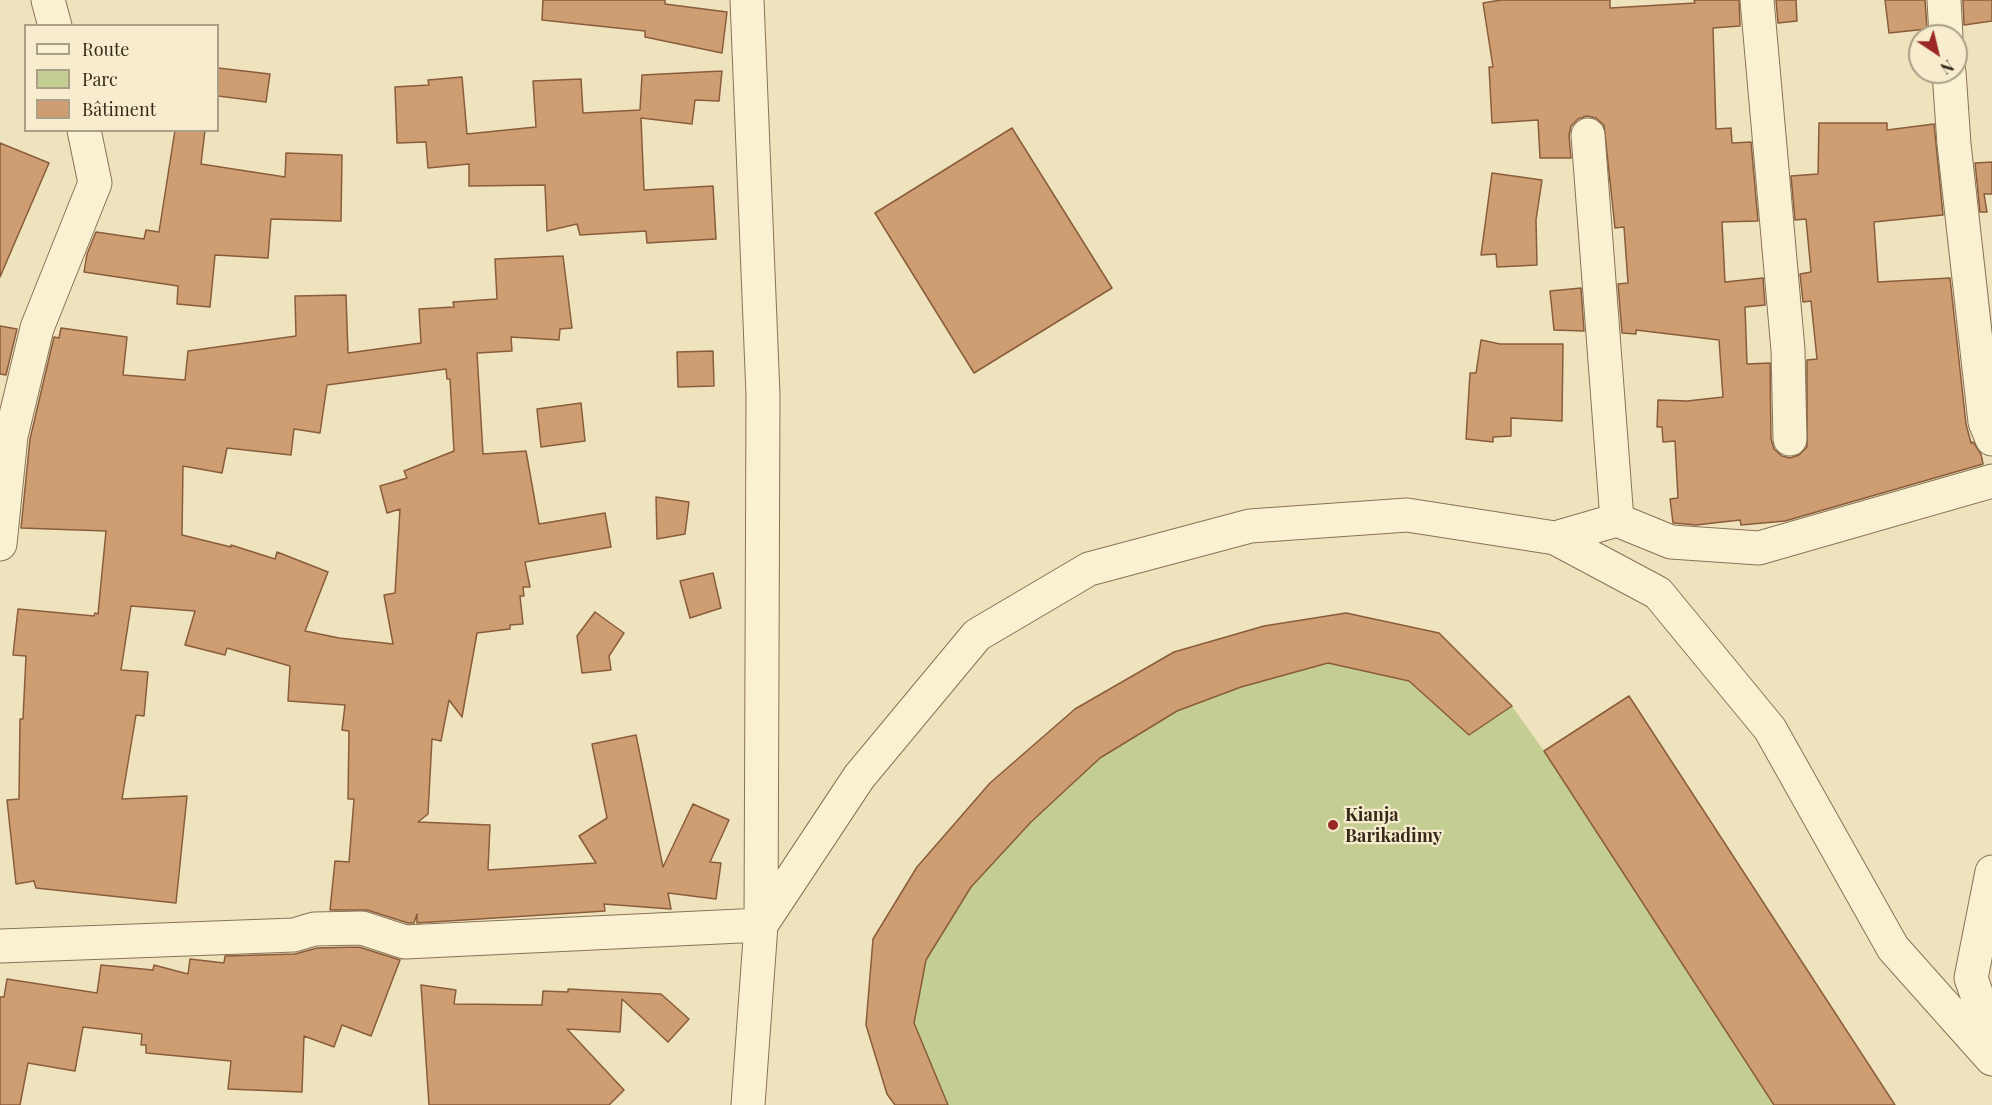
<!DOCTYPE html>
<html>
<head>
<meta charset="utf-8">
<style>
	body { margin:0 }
	#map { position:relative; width:1992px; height:1105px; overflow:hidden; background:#efe3be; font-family:"Playfair Display",serif }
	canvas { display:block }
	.legend { position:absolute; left:24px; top:24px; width:195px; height:108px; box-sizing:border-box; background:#f7edce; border:2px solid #aa9f86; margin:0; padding:8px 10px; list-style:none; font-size:18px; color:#372a1b }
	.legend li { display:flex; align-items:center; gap:12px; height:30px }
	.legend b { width:30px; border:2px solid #aa9f86 }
	.north { position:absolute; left:1908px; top:24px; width:60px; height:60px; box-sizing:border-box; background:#f7edce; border:2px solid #aa9f86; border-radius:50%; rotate:145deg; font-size:16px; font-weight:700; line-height:24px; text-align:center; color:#372a1b }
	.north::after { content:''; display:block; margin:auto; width:21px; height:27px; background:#9a2824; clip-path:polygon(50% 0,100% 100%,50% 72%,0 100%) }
</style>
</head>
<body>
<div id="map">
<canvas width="1992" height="1105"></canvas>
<ul class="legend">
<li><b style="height:8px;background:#faf0d2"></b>Route</li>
<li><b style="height:16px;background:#c4ce92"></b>Parc</li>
<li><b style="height:16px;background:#cf9d72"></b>Bâtiment</li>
</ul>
<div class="north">N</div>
</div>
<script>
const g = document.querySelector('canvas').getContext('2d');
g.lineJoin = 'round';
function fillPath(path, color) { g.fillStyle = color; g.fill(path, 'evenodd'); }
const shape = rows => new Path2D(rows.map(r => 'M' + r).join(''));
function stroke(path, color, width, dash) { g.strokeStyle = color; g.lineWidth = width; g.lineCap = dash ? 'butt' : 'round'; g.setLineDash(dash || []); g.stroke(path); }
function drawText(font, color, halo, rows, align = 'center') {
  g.font = font + ' "Playfair Display",serif'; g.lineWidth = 4.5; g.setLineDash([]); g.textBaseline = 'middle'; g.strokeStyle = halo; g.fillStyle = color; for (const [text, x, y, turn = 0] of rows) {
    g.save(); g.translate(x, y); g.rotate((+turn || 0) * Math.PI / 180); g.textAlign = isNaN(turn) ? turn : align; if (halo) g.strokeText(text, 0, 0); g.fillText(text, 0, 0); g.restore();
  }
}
const green = shape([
	[1345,613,1439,633,1512,706,1544,751,1629,696,1895,1105,895,1105,887,1094,917,867,990,783,1075,709,1174,652,1264,626]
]);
const building = shape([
	[543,0,665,0,665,4,727,12,722,53,645,37,645,31,542,20,543,0],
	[1501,0,1610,0,1610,8,1695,3,1694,0,1739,0,1740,26,1713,28,1716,129,1731,128,1732,143,1751,142,1758,221,1722,222,1725,282,1763,278,1765,305,1745,307,1747,364,1770,363,1771,439,1774,449,1782,456,1790,458,1799,455,1807,447,1807,360,1817,359,1811,301,1803,302,1800,274,1811,272,1806,219,1795,220,1791,176,1818,174,1819,123,1887,123,1887,130,1934,124,1943,215,1874,222,1878,282,1950,278,1966,424,1971,443,1973,442,1981,454,1983,464,1785,521,1741,525,1740,520,1696,525,1673,523,1670,499,1678,498,1675,441,1663,442,1662,427,1657,427,1658,400,1687,401,1723,397,1719,340,1636,330,1636,334,1622,333,1618,284,1628,283,1624,227,1615,228,1604,125,1596,118,1587,116,1578,119,1571,126,1569,136,1571,158,1540,158,1538,120,1492,123,1489,67,1493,67,1483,3,1501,0],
	[1776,0,1796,0,1797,21,1778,23,1776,0],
	[1885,0,1925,0,1927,29,1889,33,1885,0],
	[1963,0,1992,0,1992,21,1964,25,1963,0],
	[218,68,270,74,266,102,218,96,218,68],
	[722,71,719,101,695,100,692,124,641,118,644,190,713,186,716,239,647,243,646,231,580,235,577,224,547,231,545,185,469,186,469,164,428,168,426,142,397,143,395,87,429,85,428,80,462,77,467,134,536,127,533,81,581,79,583,113,640,110,642,75,722,71],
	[1012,128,1112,288,974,373,875,213,1012,128],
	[175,130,205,130,201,164,285,177,286,153,342,155,341,221,271,219,268,258,215,255,210,307,177,304,178,286,84,272,87,254,96,232,144,239,146,230,159,232,175,130],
	[0,143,49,163,0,277,0,143],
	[1992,162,1992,194,1984,194,1987,212,1980,212,1975,163,1992,162],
	[1492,173,1542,180,1536,220,1537,265,1497,267,1496,254,1481,255,1492,173],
	[563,256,572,328,560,329,559,340,511,337,512,351,477,353,483,454,526,451,539,524,605,513,611,547,525,562,530,587,523,587,524,596,520,596,523,624,510,625,510,629,477,633,462,717,449,700,441,741,432,739,428,814,418,822,490,825,488,870,596,863,579,836,607,818,592,744,636,735,663,867,693,804,729,820,710,862,721,863,716,899,668,893,671,909,604,904,605,911,417,923,417,914,414,923,408,923,367,910,330,910,335,861,349,862,354,799,348,799,349,731,342,730,345,705,288,701,290,666,227,648,225,655,185,645,195,611,131,606,121,670,148,672,144,716,136,715,122,799,187,796,176,903,36,888,34,881,16,884,7,800,19,799,20,719,23,719,26,656,13,655,18,609,94,616,95,613,98,614,106,531,21,528,30,439,54,337,59,338,61,328,127,337,123,375,185,380,188,351,296,336,295,296,346,295,348,353,421,343,419,309,454,307,453,302,497,299,495,259,563,256],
	[446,369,447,379,450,379,454,451,404,471,407,478,380,486,387,513,400,509,395,593,384,595,393,644,339,638,305,631,328,572,277,552,275,559,231,545,231,547,182,535,183,466,222,473,227,448,291,455,294,429,320,433,327,385,446,369],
	[1581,288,1584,331,1554,330,1550,291,1581,288],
	[0,326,17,329,6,375,0,374,0,326],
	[1481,340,1500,344,1563,344,1562,421,1511,418,1511,436,1493,437,1493,442,1466,439,1470,373,1476,373,1481,340],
	[713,351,714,386,678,387,677,352,713,351],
	[581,403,585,441,541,447,537,409,581,403],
	[656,497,689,502,685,534,657,539,656,497],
	[713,573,721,608,690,618,680,581,713,573],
	[595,612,624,633,609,656,611,670,582,673,577,636,595,612],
	[1346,613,1439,633,1512,706,1469,735,1409,681,1328,663,1241,687,1177,711,1100,758,1031,822,971,887,926,960,914,1023,948,1105,895,1105,887,1094,866,1025,873,939,917,867,990,783,1075,709,1174,652,1264,626,1346,613],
	[1629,696,1895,1105,1774,1105,1544,751,1629,696],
	[359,947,400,960,371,1036,342,1025,334,1047,304,1036,302,1092,228,1089,231,1061,146,1053,146,1045,141,1045,142,1034,83,1027,75,1071,28,1063,20,1105,0,1105,0,997,4,997,7,979,97,993,101,965,153,970,154,965,188,974,190,959,224,963,225,956,295,954,317,948,359,947],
	[421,985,456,990,454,1004,542,1005,543,991,568,992,568,989,661,994,689,1019,668,1042,622,999,620,1032,567,1029,624,1090,609,1105,429,1105,421,985]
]);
const minor = shape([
	[48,0,55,26],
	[747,0,763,395,761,925,748,1105],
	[1757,0,1788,350,1790,439],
	[1944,0,1946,36],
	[1949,72,1954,144,1985,422,1992,439],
	[1588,135,1617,520,1671,542,1759,548,1992,481],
	[1555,538,1617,520],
	[0,544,11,436,37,328,95,183,84,130],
	[1992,872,1971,978,1992,1039],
	[0,946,294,935,314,929,362,928,405,942,761,925,859,777,977,635,1089,569,1250,526,1407,515,1555,538,1658,593,1770,729,1893,948,1992,1059]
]);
const markers = [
	[1333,825,6,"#9a2824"]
];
const poiNames = [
	["Kianja",1345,815],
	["Barikadimy",1345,836]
];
fillPath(green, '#c4ce92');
fillPath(building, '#cf9d72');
stroke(building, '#895d3b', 1.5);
stroke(minor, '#887356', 35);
stroke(minor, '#faf0d2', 33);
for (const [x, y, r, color] of markers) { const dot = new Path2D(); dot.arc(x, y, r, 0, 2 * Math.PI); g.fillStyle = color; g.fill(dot); stroke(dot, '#f7edce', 2); }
drawText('bold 18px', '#372a1b', '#f7edce', poiNames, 'left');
</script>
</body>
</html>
